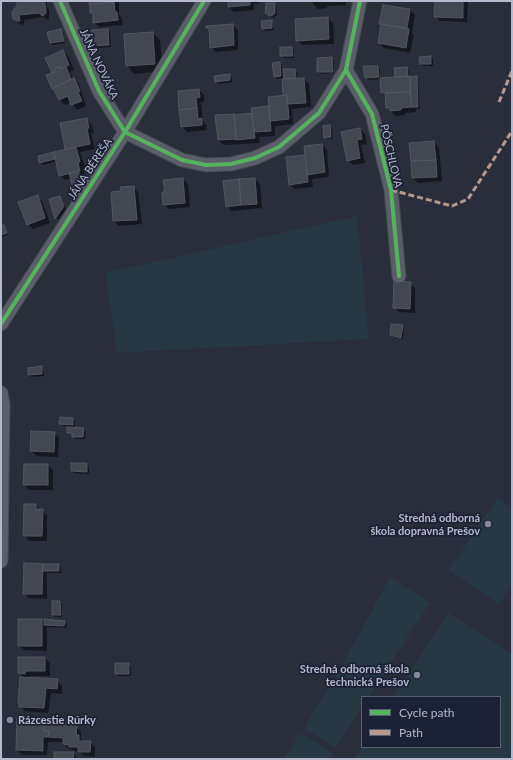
<!DOCTYPE html>
<html>
<head>
<meta charset="utf-8">
<style>
	body { margin:0 }
	#map { position:relative; width:513px; height:760px; overflow:hidden; background:#2a2e3a; font-family:Lato,sans-serif }
	canvas { display:block }
	.frame { position:absolute; inset:0; border:2px solid #b4b9cb; pointer-events:none }
	.legend { position:absolute; left:361px; top:696px; width:140px; height:52px; box-sizing:border-box; background:#1c2236; border:1px solid #595e72; margin:0; padding:5px 7px; list-style:none; font-size:12px; color:#b4b9cb }
	.legend li { display:flex; align-items:center; gap:8px; height:20px }
	.legend b { width:20px; border:1px solid #595e72 }
</style>
</head>
<body>
<div id="map">
<canvas width="513" height="760"></canvas>
<div class="frame"></div>
<ul class="legend">
<li><b style="height:5px;background:#56b35d"></b>Cycle path</li>
<li><b style="height:5px;background:#b69a8f"></b>Path</li>
</ul>
</div>
<script>
const g = document.querySelector('canvas').getContext('2d');
g.lineJoin = 'round';
function fillPath(path, color) { g.fillStyle = color; g.fill(path, 'evenodd'); }
const shape = rows => new Path2D(rows.map(r => 'M' + r).join(''));
function stroke(path, color, width, dash) { g.strokeStyle = color; g.lineWidth = width; g.lineCap = dash ? 'butt' : 'round'; g.setLineDash(dash || []); g.stroke(path); }
function drawText(font, color, halo, rows, align = 'center') {
  g.font = font + ' Lato,sans-serif'; g.lineWidth = 3.5; g.setLineDash([]); g.textBaseline = 'middle'; g.strokeStyle = halo; g.fillStyle = color; for (const [text, x, y, turn = 0] of rows) {
    g.save(); g.translate(x, y); g.rotate((+turn || 0) * Math.PI / 180); g.textAlign = isNaN(turn) ? turn : align; if (halo) g.strokeText(text, 0, 0); g.fillText(text, 0, 0); g.restore();
  }
}
const green = shape([
	[357,216,369,339,117,353,105,273],
	[497,499,512,509,512,585,499,604,449,570],
	[390,577,430,603,368,697,362,697,362,706,336,748,304,728,341,667],
	[448,613,512,654,512,759,354,759,362,746,500,747,500,697,394,697],
	[300,733,333,753,329,759,284,759]
]);
const shadow = shape([
	[18,1,47,1,47,7,49,9,49,19,47,20,44,17,24,20,24,25,20,24,14,18,18,8],
	[90,1,119,1,119,15,122,18,123,25,99,27,94,22],
	[229,1,258,1,259,4,254,4,254,10,234,12,229,7],
	[313,1,346,1,346,5,327,6,327,8,318,9,313,4],
	[436,1,468,1,467,22,440,21,435,16],
	[274,4,277,7,277,15,273,18,269,15],
	[383,6,410,10,415,15,412,33,414,35,410,53,384,48,379,43,382,25,380,23],
	[328,18,333,23,334,44,302,45,297,40],
	[271,21,273,24,274,30,265,31,263,28],
	[232,25,238,30,238,50,216,52,211,47,210,31,207,28],
	[60,30,63,32,65,43,53,45,51,43],
	[107,30,110,32,111,47,96,48,93,46,92,31],
	[153,33,160,40,163,71,134,74,127,66],
	[292,48,294,50,294,58,284,58,281,55],
	[63,51,68,56,74,70,70,72,73,79,79,84,86,106,77,110,71,102,65,105,60,100,56,92,52,88,53,74],
	[431,57,433,59,433,66,423,66,421,64],
	[332,58,334,61,334,73,320,74,318,72],
	[280,63,282,65,283,78,277,79,275,77],
	[377,67,380,69,380,79,397,78,396,77,406,69,409,71,410,78,416,78,418,80,420,109,416,109,416,112,405,113,405,115,396,116,392,113,387,107,387,97,382,92,381,79,369,80,366,77],
	[295,70,297,72,298,79,304,79,309,84,311,107,292,109,293,124,275,126,275,136,259,137,260,143,224,145,218,140,253,114,270,107,284,96,283,79,283,80],
	[229,75,232,78,232,82,218,84,216,81],
	[199,90,204,95,204,102,201,102,203,121,206,125,207,130,187,132,182,127],
	[87,120,92,125,94,133,91,134,95,149,80,152,85,167,83,168,85,176,81,176,83,181,76,191,74,189,71,179,65,180,60,175,57,161,43,165,40,163,39,157,66,150,61,124],
	[330,126,332,129,333,139,327,139,325,137],
	[360,129,365,134,367,144,361,145,365,163,353,165,348,160],
	[434,142,439,148,442,181,418,183,413,178],
	[322,145,327,150,329,177,312,179,313,187,295,189,289,184],
	[183,179,188,184,190,207,169,209,164,204,166,193],
	[255,179,260,184,262,208,232,211,227,206,224,182],
	[133,187,138,192,142,224,119,226,114,221,112,193,122,192],
	[37,196,42,201,50,223,33,229,27,224],
	[60,197,62,199,66,209,58,220,56,218,50,200],
	[1,226,4,226,6,228,8,235,1,237],
	[410,283,415,288,415,313,399,312,394,307],
	[402,326,404,329,403,339,393,337,391,334],
	[41,367,43,370,44,376,31,377,29,374],
	[73,419,75,421,74,429,83,429,86,431,85,439,75,439,73,435,68,432,73,429,73,427,63,426,60,424],
	[54,433,59,438,58,457,37,456,31,451],
	[86,464,89,467,89,474,74,473,72,471],
	[48,465,53,470,53,490,29,490,24,485],
	[36,505,47,515,47,541,29,541,24,535],
	[25,564,58,565,61,567,61,573,47,573,47,599,29,598,24,593],
	[60,602,62,604,62,617,55,617,53,615],
	[42,620,45,623,64,622,67,624,66,628,47,627,47,651,24,650,19,645],
	[19,658,45,658,50,663,50,676,30,676,30,679,57,680,62,686,62,694,51,693,48,713,25,711,20,706,19,703,25,678,19,673],
	[128,664,131,667,131,676,118,676,116,674],
	[68,720,73,726,76,726,81,732,81,739,84,741,90,742,95,747,95,757,84,756,79,752,69,749,64,744,64,742,48,742,47,755,22,755,17,750],
	[73,753,78,759,55,759]
]);
const building = shape([
	[17,1,43,1,43,3,45,3,46,13,43,16,41,15,39,13,19,15,20,21,17,21,13,19,12,12,15,8,17,7,17,1],
	[89,1,114,1,115,2,89,5,89,1],
	[228,1,250,1,250,5,228,7,228,1],
	[435,1,463,1,463,18,434,17,435,1],
	[114,2,115,12,117,12,118,20,93,23,93,13,90,13,90,4,114,2],
	[266,3,275,3,275,13,273,15,270,16,265,13,266,3],
	[383,5,410,9,407,28,379,24,383,5],
	[328,17,329,39,296,41,295,19,328,17],
	[272,20,272,28,262,29,261,21,272,20],
	[233,24,234,45,210,48,209,28,206,28,206,26,233,24],
	[381,24,409,29,406,48,378,43,381,24],
	[61,29,64,41,50,43,47,32,61,29],
	[108,29,109,45,92,46,91,30,108,29],
	[153,32,155,64,126,66,124,34,153,32],
	[280,47,292,47,293,56,280,56,280,47],
	[63,50,69,65,60,69,59,66,54,69,55,72,52,73,45,58,63,50],
	[431,56,431,64,420,64,419,57,431,56],
	[332,57,333,72,317,72,317,58,332,57],
	[280,62,281,76,274,77,272,63,280,62],
	[59,66,60,69,66,67,71,79,52,89,46,75,55,72,54,69,59,66],
	[363,66,378,66,379,77,365,78,363,66],
	[407,67,408,76,395,77,394,68,407,67],
	[283,69,295,69,296,78,284,79,283,69],
	[230,74,230,80,215,82,214,76,230,74],
	[410,76,410,92,381,93,380,78,410,76],
	[417,76,418,107,411,107,410,77,417,76],
	[74,78,80,91,78,92,82,101,71,105,68,96,59,100,53,88,74,78],
	[304,78,306,103,287,104,287,95,283,95,282,79,304,78],
	[199,89,200,97,196,98,197,108,179,110,178,91,199,89],
	[410,92,411,107,401,108,401,110,390,111,390,108,386,108,385,93,410,92],
	[287,95,289,119,270,121,268,97,287,95],
	[269,106,271,131,254,132,251,108,269,106],
	[197,108,198,119,202,118,202,125,181,127,179,110,197,108],
	[252,113,255,138,236,140,234,115,252,113],
	[234,114,236,139,218,140,215,115,234,114],
	[87,118,89,128,87,129,90,144,65,149,60,123,87,118],
	[330,125,331,137,324,138,323,126,330,125],
	[360,128,362,139,357,140,360,158,347,161,341,132,360,128],
	[434,141,436,160,411,161,409,143,434,141],
	[322,144,325,172,307,175,304,146,322,144],
	[76,147,80,162,78,163,80,171,59,176,54,152,76,147],
	[54,152,55,159,39,163,38,156,54,152],
	[305,155,308,182,289,185,286,157,305,155],
	[436,160,437,177,412,178,411,161,436,160],
	[78,171,81,178,73,189,69,173,78,171],
	[183,178,185,203,163,205,162,192,165,192,163,180,183,178],
	[255,178,257,204,241,205,239,179,255,178],
	[239,179,241,205,226,207,223,181,239,179],
	[134,186,137,220,113,221,111,192,121,191,120,187,134,186],
	[38,195,45,218,27,225,18,202,38,195],
	[60,196,64,206,55,219,49,199,60,196],
	[1,225,4,225,7,233,1,235,1,225],
	[394,281,411,282,410,309,393,308,394,281],
	[391,324,403,325,401,338,390,335,391,324],
	[42,366,42,374,28,375,28,368,42,366],
	[60,417,73,418,73,425,59,424,60,417],
	[67,427,84,428,83,437,72,437,72,433,67,433,67,427],
	[31,431,55,432,54,452,30,451,31,431],
	[71,463,87,463,87,472,71,471,71,463],
	[24,464,48,464,48,485,23,485,24,464],
	[24,504,36,504,36,509,43,509,42,536,23,536,24,504],
	[24,563,43,564,42,594,23,594,24,563],
	[43,564,59,564,59,571,42,571,43,564],
	[52,601,60,601,61,615,52,615,52,601],
	[18,619,42,619,42,646,18,646,18,619],
	[44,619,65,621,64,626,44,625,44,619],
	[18,657,45,657,45,671,25,671,25,674,18,673,18,657],
	[115,663,129,663,129,674,115,674,115,663],
	[20,677,58,679,57,689,46,688,44,708,19,707,19,703,18,703,20,677],
	[17,718,44,719,44,731,49,731,48,737,43,737,43,751,16,750,17,718],
	[44,719,68,719,68,725,77,726,76,735,79,735,79,741,91,741,90,752,78,752,78,747,69,747,69,745,63,744,63,738,48,737,49,731,44,731,44,719],
	[54,752,74,752,73,759,54,759,54,752]
]);
const minor = shape([
	[60,1,99,91,125,132,182,160,206,165,231,164,255,158,279,147,319,113,346,70,360,1],
	[346,70,372,114,391,190,399,276],
	[1,324,125,132,204,1],
	[1,393,3,404,1,561]
]);
const quiet = shape([
	[499,102,512,71],
	[391,190,452,206,468,199,512,131]
]);
const cycleway = shape([
	[60,1,99,91,125,132,182,160,206,165,231,164,255,158,279,147,319,113,346,70,360,1],
	[346,70,372,114,391,190,399,276],
	[1,324,125,132,204,1]
]);
const markers = [
	[488,524,4,"#848898"],
	[417,675,4,"#848898"],
	[10,720,4,"#848898"]
];
const streetNames = [
	["JÁNA NOVÁKA",99,64,65],
	["PÖSCHLOVA",391,156,77],
	["JÁNA BÉREŠA",90,169,-57]
];
const poiNames = [
	["Stredná odborná",480,518],
	["škola dopravná Prešov",480,531],
	["Stredná odborná škola",409,669],
	["technická Prešov",409,682],
	["Rázcestie Rúrky",18,720,"left"]
];
fillPath(green, '#263841');
fillPath(shadow, '#0007');
fillPath(building, '#434750');
stroke(building, '#525661', 1);
stroke(minor, '#464953', 15);
stroke(minor, '#5a5e68', 13);
stroke(quiet, '#b69a8f', 3, [6, 3]);
stroke(cycleway, '#56b35d', 4);
for (const [x, y, r, color] of markers) { const dot = new Path2D(); dot.arc(x, y, r, 0, 2 * Math.PI); g.fillStyle = color; g.fill(dot); stroke(dot, '#1c2236', 1.5); }
drawText('11px', '#b4b9cb', '#1c2236', streetNames);
drawText('bold 11px', '#b4b9cb', '#1c2236', poiNames, 'right');
</script>
</body>
</html>
